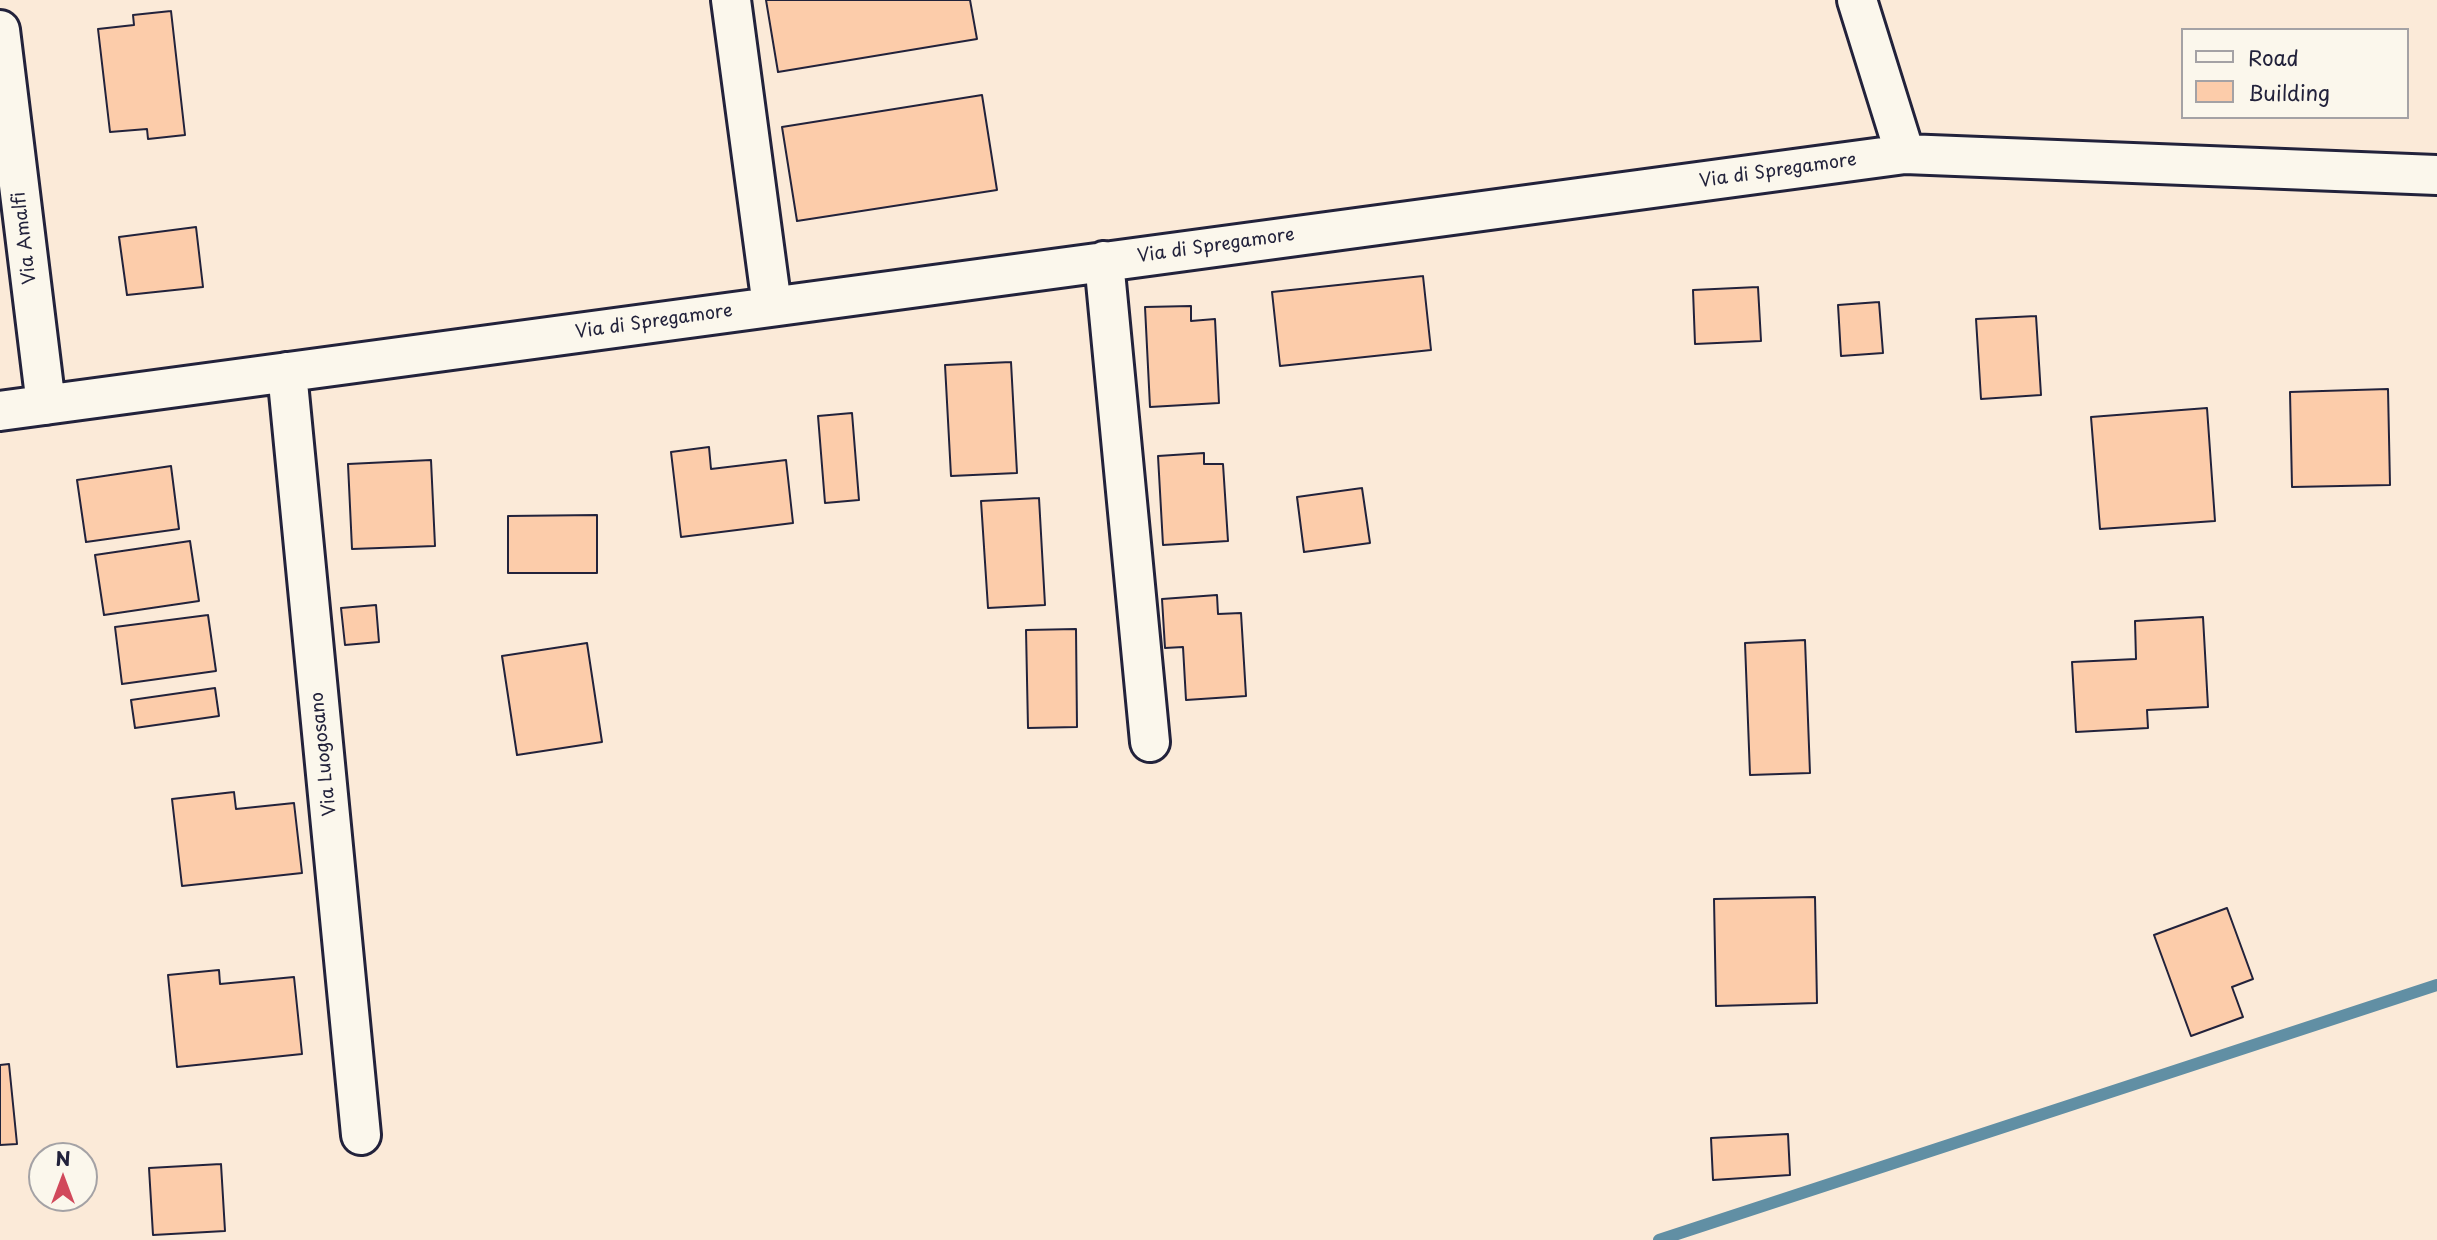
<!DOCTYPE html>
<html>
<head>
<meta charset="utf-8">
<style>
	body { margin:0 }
	#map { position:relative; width:2437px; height:1240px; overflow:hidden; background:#fbead8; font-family:"Playpen Sans",sans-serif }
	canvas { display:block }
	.legend { position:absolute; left:2181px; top:28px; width:228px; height:91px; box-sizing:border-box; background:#fbf7ec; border:2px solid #a4a2a5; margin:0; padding:9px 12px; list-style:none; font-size:21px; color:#22223b }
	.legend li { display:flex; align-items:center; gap:14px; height:35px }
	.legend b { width:35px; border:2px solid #a4a2a5 }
	.north { position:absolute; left:28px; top:1142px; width:70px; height:70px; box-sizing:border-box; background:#fbf7ec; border:2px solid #a4a2a5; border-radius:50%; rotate:0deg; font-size:19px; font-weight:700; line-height:28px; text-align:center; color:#22223b }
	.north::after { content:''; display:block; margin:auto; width:24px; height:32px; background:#d1495b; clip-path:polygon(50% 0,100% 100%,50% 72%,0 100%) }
</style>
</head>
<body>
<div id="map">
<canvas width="2437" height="1240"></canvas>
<ul class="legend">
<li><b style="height:9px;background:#fbf7ec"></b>Road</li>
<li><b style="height:19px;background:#fcccaa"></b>Building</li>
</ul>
<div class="north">N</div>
</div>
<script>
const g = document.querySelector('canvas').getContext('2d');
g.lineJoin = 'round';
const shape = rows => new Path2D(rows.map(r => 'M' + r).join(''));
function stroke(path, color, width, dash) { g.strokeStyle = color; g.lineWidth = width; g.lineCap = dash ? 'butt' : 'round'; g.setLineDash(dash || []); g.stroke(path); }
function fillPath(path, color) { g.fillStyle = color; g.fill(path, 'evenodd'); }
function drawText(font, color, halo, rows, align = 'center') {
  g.font = font + ' "Playpen Sans",sans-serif'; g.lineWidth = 7; g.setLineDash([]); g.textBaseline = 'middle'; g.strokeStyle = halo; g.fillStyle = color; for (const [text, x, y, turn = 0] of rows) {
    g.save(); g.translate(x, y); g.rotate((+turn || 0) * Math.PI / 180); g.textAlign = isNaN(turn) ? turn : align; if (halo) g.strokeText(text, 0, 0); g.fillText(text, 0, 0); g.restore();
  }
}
const stream = shape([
	[1659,1240,2437,985]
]);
const building = shape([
	[766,0,970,0,977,39,778,72,766,0],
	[171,11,185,135,148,139,147,129,110,132,98,29,134,25,133,15,171,11],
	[982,95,997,190,797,221,782,127,982,95],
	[196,227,203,287,127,295,119,237,196,227],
	[1423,276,1431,350,1280,366,1272,292,1423,276],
	[1758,287,1761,341,1695,344,1693,290,1758,287],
	[1879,302,1883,353,1841,356,1838,305,1879,302],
	[1191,306,1191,321,1215,319,1219,403,1150,407,1145,307,1191,306],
	[2036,316,2041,395,1981,399,1976,319,2036,316],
	[1011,362,1017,473,951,476,945,365,1011,362],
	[2388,389,2390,485,2292,487,2290,392,2388,389],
	[2207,408,2215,521,2100,529,2091,417,2207,408],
	[852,413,859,500,825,503,818,416,852,413],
	[709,447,711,469,786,460,793,523,681,537,671,452,709,447],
	[1204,453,1204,464,1223,464,1228,541,1163,545,1158,456,1204,453],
	[431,460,435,546,352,549,348,464,431,460],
	[171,466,179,529,86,542,77,480,171,466],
	[1362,488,1370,543,1304,552,1297,497,1362,488],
	[1039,498,1045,605,988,608,981,501,1039,498],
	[597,515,597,573,508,573,508,516,597,515],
	[190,541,199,601,104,615,95,555,190,541],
	[1217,595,1218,614,1241,613,1246,696,1186,700,1183,647,1165,648,1162,599,1217,595],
	[376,605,379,642,345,645,341,608,376,605],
	[208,615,216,671,122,684,115,627,208,615],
	[2203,617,2208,707,2147,710,2148,728,2076,732,2072,662,2136,659,2135,621,2203,617],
	[1076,629,1077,727,1028,728,1026,630,1076,629],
	[1805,640,1810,773,1750,775,1745,643,1805,640],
	[587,643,602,742,517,755,502,656,587,643],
	[215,688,219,716,135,728,131,700,215,688],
	[234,792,236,809,294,803,302,873,182,886,172,799,234,792],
	[1815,897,1817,1003,1716,1006,1714,899,1815,897],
	[2227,908,2253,979,2232,987,2243,1017,2191,1036,2154,935,2227,908],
	[219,970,220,984,294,977,302,1054,177,1067,168,975,219,970],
	[9,1064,17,1144,0,1145,0,1065,9,1064],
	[1788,1134,1790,1175,1713,1180,1711,1138,1788,1134],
	[221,1164,225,1231,153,1235,149,1168,221,1164]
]);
const minor = shape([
	[731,0,772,306],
	[1857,0,1905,154],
	[0,30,46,405],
	[1104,261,1150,742],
	[287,372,361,1135],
	[0,411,1905,154,2437,175]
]);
const streetNames = [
	["Via di Spregamore",1778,171,-8],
	["Via Amalfi",25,238,-97],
	["Via di Spregamore",1216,246,-8],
	["Via di Spregamore",654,322,-8],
	["Via Luogosano",324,754,-96]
];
stroke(stream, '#618fa4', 12);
fillPath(building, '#fcccaa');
stroke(building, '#22223b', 2);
stroke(minor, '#22223b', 44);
stroke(minor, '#fbf7ec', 38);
drawText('18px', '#22223b', '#fbf7ec', streetNames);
</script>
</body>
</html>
